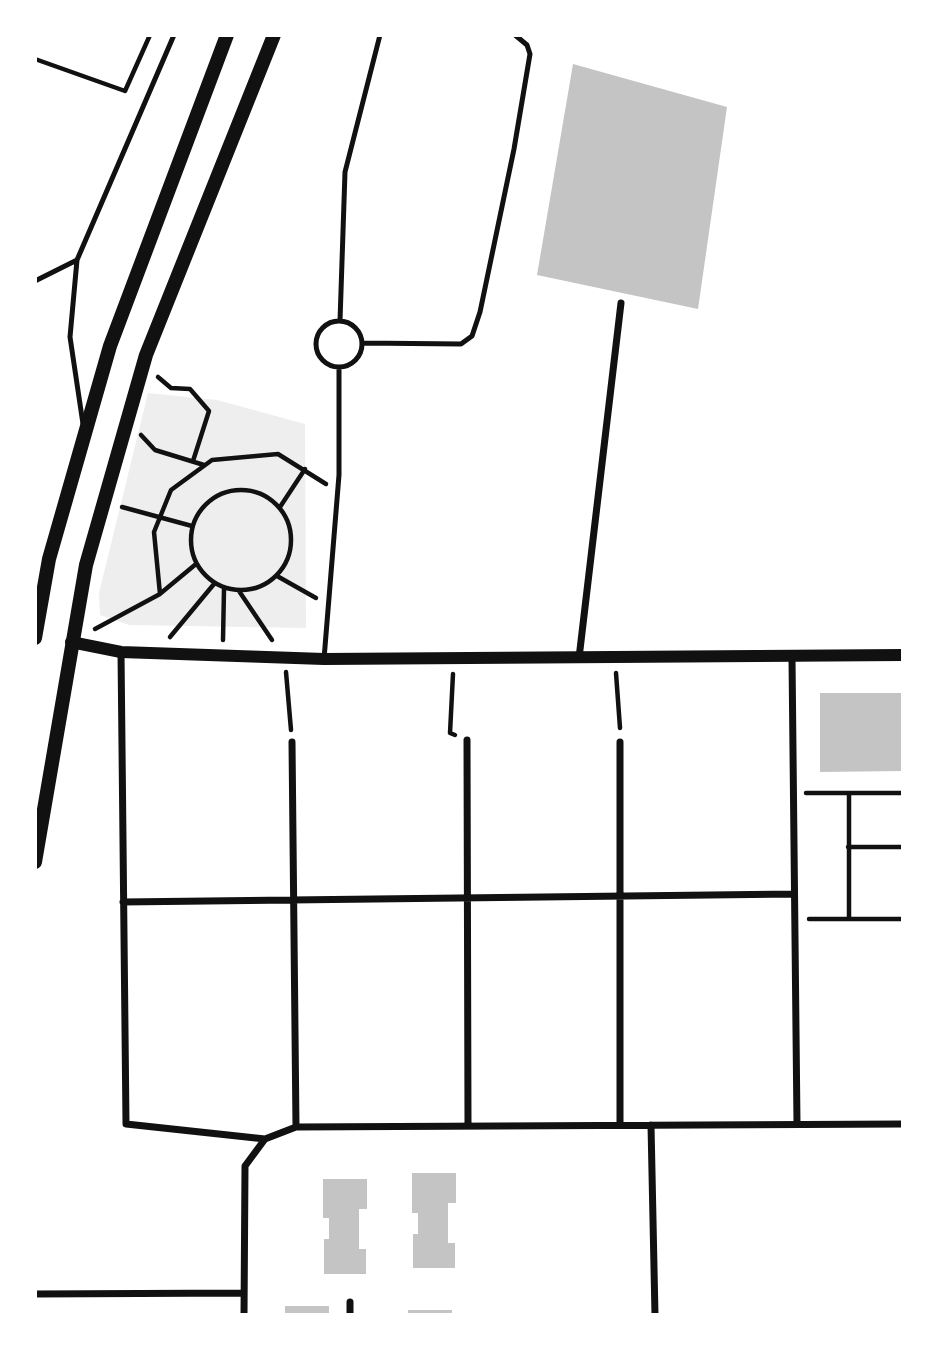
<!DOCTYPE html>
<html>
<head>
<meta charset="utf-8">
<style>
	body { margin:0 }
	#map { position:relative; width:938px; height:1350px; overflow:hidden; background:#fff; font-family:"Public Sans",sans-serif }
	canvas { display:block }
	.frame { position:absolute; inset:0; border:37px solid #fff; pointer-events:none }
</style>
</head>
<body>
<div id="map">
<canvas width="938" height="1350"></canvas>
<div class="frame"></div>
</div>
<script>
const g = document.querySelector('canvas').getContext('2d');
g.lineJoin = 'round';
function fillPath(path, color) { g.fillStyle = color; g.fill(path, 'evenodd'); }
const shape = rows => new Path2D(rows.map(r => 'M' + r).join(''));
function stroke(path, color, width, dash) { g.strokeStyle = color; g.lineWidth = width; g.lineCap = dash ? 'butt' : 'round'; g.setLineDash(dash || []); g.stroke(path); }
const green = shape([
	[148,393,217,400,305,424,306,628,129,625,100,615,99,593]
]);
const building = shape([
	[573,64,727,107,698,309,537,275],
	[820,693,903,693,903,771,820,772],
	[412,1173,456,1173,456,1203,448,1203,448,1243,455,1243,455,1268,413,1268,413,1234,418,1234,418,1213,412,1213],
	[323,1179,367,1179,367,1209,359,1209,359,1249,366,1249,366,1274,324,1274,324,1239,329,1239,329,1218,323,1218],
	[285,1306,329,1306,329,1315,285,1315],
	[408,1310,452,1310,452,1315,408,1315]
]);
const path = shape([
	[35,59,125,91,150,35],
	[158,377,171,388,190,389,209,411,193,461],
	[141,435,155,450,204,465],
	'191 540a50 50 0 1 1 100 0a50 50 0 1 1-100 0Z',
	[122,507,192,526],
	[280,507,305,469],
	[277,576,316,598],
	[239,591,272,640],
	[161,593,196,564],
	[95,629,160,594,154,532,171,490,212,460,278,454,326,484],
	[170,637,214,584],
	[223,640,224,589],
	[286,672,291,730],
	[616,673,620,728],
	[453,674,450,733,455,735],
	[806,793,903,793],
	[848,847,903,847],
	[849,918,849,793],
	[809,919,903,919]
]);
const service = shape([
	[35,281,77,260],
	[340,321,345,172,380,35],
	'316 344a23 23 0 1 1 46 0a23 23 0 1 1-46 0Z',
	[362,343,461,344,472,336,480,312,514,149,530,54,527,45,515,35],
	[83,424,70,337,77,260,174,35],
	[324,659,339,475,339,367]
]);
const minor = shape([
	[121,652,126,1124,265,1139],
	[579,658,621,303],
	[792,658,797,1124],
	[467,740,468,1126],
	[292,742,296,1127],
	[123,902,794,894],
	[620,1125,620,742],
	[651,1125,655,1315],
	[35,1294,244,1293],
	[244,1315,245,1166,265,1139,296,1127,903,1124],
	[350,1315,350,1302]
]);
const tertiary = shape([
	[71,642,121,652,324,659,903,655]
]);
const secondary = shape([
	[35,638,49,559,110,346,227,35],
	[35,862,86,565,146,355,274,35]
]);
fillPath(green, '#eee');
fillPath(building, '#c4c4c4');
stroke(path, '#111', 4.5);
stroke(service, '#111', 5);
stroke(minor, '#111', 7);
stroke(tertiary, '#111', 12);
stroke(secondary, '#111', 14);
</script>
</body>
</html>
